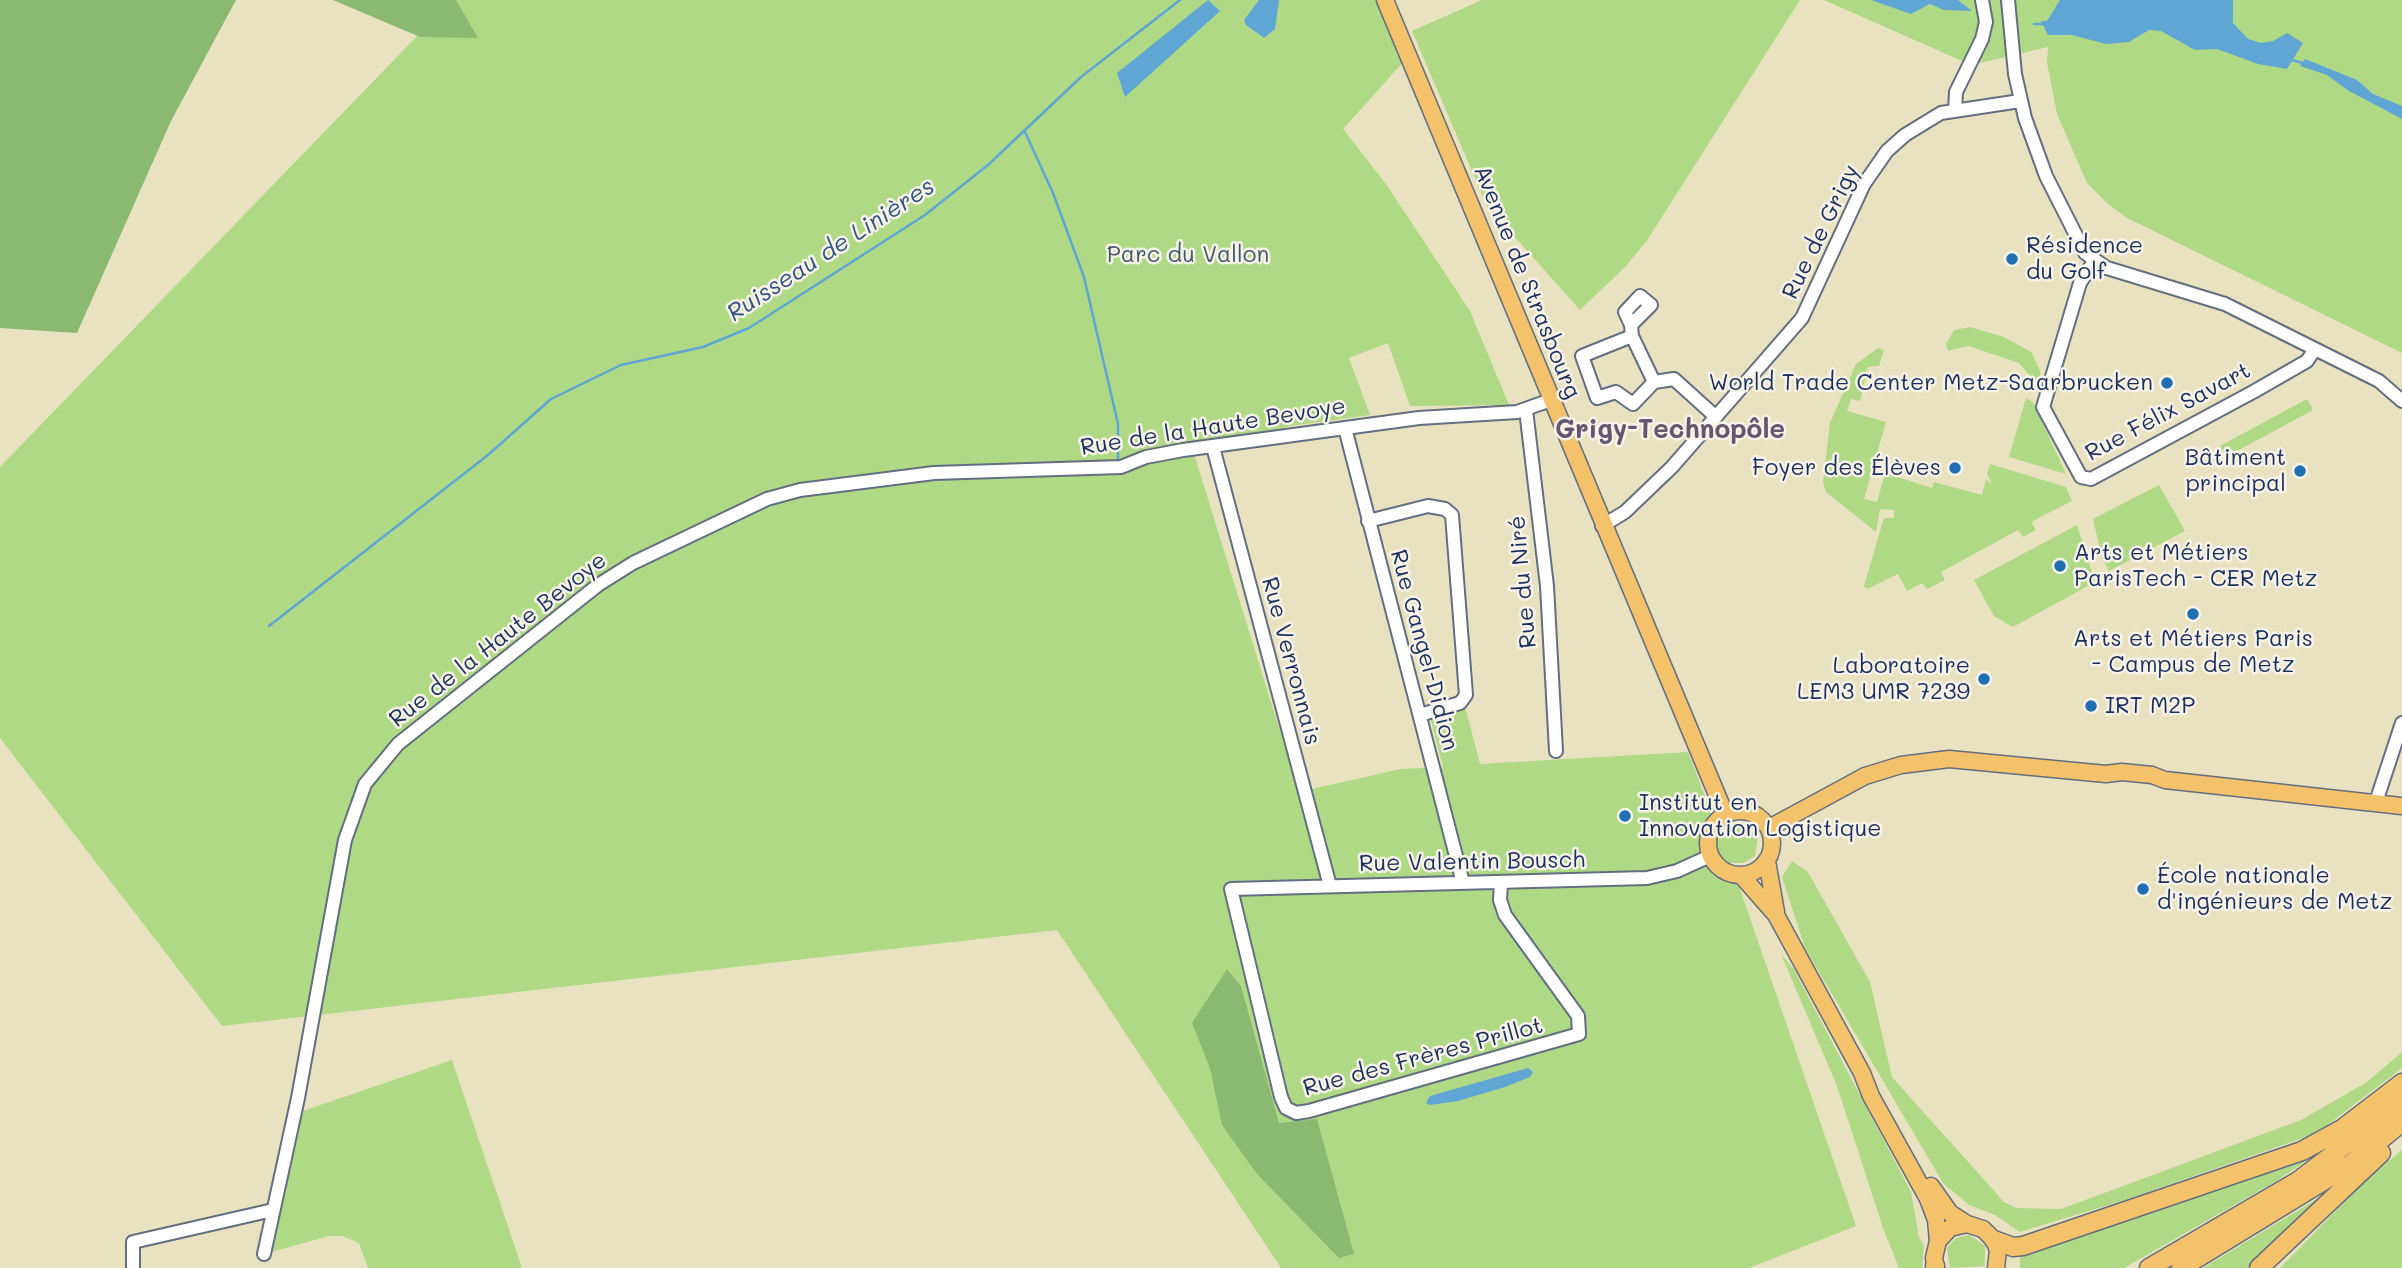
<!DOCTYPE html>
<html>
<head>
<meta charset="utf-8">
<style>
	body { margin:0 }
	canvas { display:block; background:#e9e2c0 }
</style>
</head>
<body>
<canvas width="2402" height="1268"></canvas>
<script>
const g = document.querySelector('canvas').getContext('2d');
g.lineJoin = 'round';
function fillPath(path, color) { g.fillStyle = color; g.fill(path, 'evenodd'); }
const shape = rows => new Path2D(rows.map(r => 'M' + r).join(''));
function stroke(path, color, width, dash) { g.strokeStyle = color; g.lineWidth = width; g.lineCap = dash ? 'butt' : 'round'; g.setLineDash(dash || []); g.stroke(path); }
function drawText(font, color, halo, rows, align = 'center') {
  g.font = font + ' Mali,sans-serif'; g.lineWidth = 5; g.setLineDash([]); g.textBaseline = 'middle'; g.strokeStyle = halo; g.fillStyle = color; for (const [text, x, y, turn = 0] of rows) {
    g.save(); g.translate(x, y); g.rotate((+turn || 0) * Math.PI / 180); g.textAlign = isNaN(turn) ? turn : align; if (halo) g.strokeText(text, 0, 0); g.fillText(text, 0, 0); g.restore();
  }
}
const green = shape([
	[452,0,1379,0,1405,60,1343,129,1386,184,1470,311,1509,405,1410,406,1388,343,1349,358,1370,415,1290,426,1194,454,1299,792,1400,769,1443,767,1430,717,1465,706,1480,764,1688,752,1719,833,1737,822,1750,825,1758,836,1755,856,1743,863,1731,863,1856,1226,1749,1268,1281,1268,1057,930,222,1026,0,738,0,467],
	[1482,0,1800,0,1646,242,1625,267,1580,310,1487,206,1412,31],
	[1824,0,2402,0,2402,353,2127,218,2108,204,2087,183,2057,114,2047,63,2048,47,1971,65],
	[1970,327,2004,337,2031,352,2040,371,2041,387,2032,388,2031,377,2019,363,1968,346,1948,351,1946,344,1954,330],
	[1878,348,1884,350,1879,366,1868,367,1860,401,1851,399,1847,411,1886,422,1864,499,1877,502,1885,473,1932,488,1934,482,1982,495,1986,479,1992,484,1987,474,1990,464,2066,487,2072,501,2031,522,2036,530,2023,537,2018,530,1941,572,1945,580,1927,589,1922,583,1907,591,1898,574,1867,589,1864,586,1883,521,1885,518,1894,518,1894,510,1880,509,1876,532,1826,492,1823,482,1830,423,1856,364],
	[2026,398,2033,402,2066,474,2009,457],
	[2307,399,2313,410,2226,457,2220,446],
	[2159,485,2185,531,2109,571,2102,558,2093,519],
	[2077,525,2095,582,2013,627,1994,616,1974,580],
	[1792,861,1808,872,1870,982,1892,1077,2004,1202,2016,1208,2061,1209,2301,1120,2367,1082,2402,1052,2402,1068,2317,1133,2125,1200,2020,1232,1995,1215,1969,1205,1943,1183,1805,948,1782,877],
	[1781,954,1793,968,1911,1192,1919,1237,1924,1246,1922,1268,1899,1268,1883,1228,1837,1086],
	[452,1060,522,1268,368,1268,359,1243,342,1236,329,1236,264,1254,297,1113],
	[2331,1144,2278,1180,2124,1268,2020,1268,2020,1256],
	[2402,1150,2402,1268,2280,1268,2365,1181],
	[2320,1197,2324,1199,2247,1268,2203,1268],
	[1969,1235,1985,1246,1985,1266,1950,1268,1947,1248,1956,1238]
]);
const forest = shape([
	[0,0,236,0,171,121,77,333,0,328],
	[333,0,456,0,478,38,420,37],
	[1227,969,1241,986,1279,1123,1317,1119,1354,1254,1339,1258,1257,1174,1222,1125,1210,1068,1192,1023]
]);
const water = shape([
	[1208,0,1220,11,1125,97,1117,73],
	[1259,0,1279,0,1275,29,1264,38,1246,25,1244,20],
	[1871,0,1958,0,1972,11,1944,10,1930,4,1911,14],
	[2060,0,2233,0,2233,23,2248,39,2261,43,2273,41,2287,33,2303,43,2287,69,2258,64,2217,49,2195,50,2161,31,2149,30,2129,42,2106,44,2072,35,2048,35,2041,21,2047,21],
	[2305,59,2357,80,2373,94,2402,106,2402,119,2349,91,2327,75,2300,66],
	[1528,1068,1533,1072,1530,1077,1505,1087,1458,1101,1430,1105,1426,1103,1430,1096]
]);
const stream = shape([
	[2034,24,2043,24],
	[2292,60,2306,64],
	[1025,132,1053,193,1084,277,1118,424,1118,459],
	[269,626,488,455,551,399,621,365,703,347,749,328,925,215,988,165,1081,77,1180,0]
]);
const minor = shape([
	[2008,0,2015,74,2025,118,2046,176,2085,253,2107,268,2225,304,2379,381,2402,401],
	[1955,110,1956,92,1982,39,1986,22,1982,0],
	[2094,261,2080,283,2043,407,2081,477,2091,479,2253,392,2307,361,2315,349],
	[1631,325,1625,312,1640,296,1651,305,1631,325,1632,336],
	[1654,382,1632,336,1582,356,1597,398,1616,392,1633,404,1654,382,1674,379,1716,417],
	[1526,410,1547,586,1556,751],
	[1345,428,1463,883],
	[1213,447,1330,886],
	[1368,521,1428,506,1445,509,1452,515,1466,695,1460,703,1420,715],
	[1602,526,1625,512,1672,467,1802,318,1864,184,1887,151,1905,135,1941,113,2020,101],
	[2376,802,2402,723],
	[1501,883,1500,900,1505,915,1578,1016,1579,1034,1309,1111,1296,1113,1286,1108,1281,1097,1231,889,1647,878,1677,871,1710,856],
	[264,1254,298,1098,345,840,365,784,398,744,598,585,633,563,767,499,800,490,934,473,1121,467,1146,457,1183,450,1419,418,1517,412,1551,400],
	[133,1268,133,1242,273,1210]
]);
const major = shape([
	[1385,0,1725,814],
	'1708 843a32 32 0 1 1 64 0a32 32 0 1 1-64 0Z',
	[1769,828,1865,776,1901,765,1949,759,2106,774,2122,772,2152,775,2165,780,2402,806],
	[1767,861,1776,912],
	[1741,875,1776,915,1862,1073,1871,1096,1928,1199,1936,1220,1938,1241],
	[1931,1186,1950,1213,1967,1224],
	[1936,1268,1934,1258,1938,1241,1950,1228,1967,1224,1983,1229,1994,1240,1998,1250,1996,1268]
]);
const highway = shape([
	[1994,1240,2013,1247,2023,1246,2302,1151,2342,1129,2402,1083],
	[1935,1268,1935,1266],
	[2149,1268,2298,1181,2402,1102],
	[2181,1268,2351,1164,2402,1122],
	[2259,1268,2381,1153]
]);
const markers = [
	[2012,259,7,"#1f6fb2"],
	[2167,383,7,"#1f6fb2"],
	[1955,468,7,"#1f6fb2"],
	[2300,471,7,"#1f6fb2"],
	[2060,566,7,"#1f6fb2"],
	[2193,614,7,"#1f6fb2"],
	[1984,679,7,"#1f6fb2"],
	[2091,706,7,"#1f6fb2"],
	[1625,816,7,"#1f6fb2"],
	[2143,889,7,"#1f6fb2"]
];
const streetNames = [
	["Rue de Grigy",1821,232,-64],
	["Avenue de Strasbourg",1527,282,68],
	["Rue Félix Savart",2168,412,-28],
	["Rue de la Haute Bevoye",1213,427,-9],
	["Rue du Niré",1523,582,-95],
	["Rue de la Haute Bevoye",498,640,-38],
	["Rue Gangel-Didion",1424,650,75],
	["Rue Verronnais",1291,661,75],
	["Rue Valentin Bousch",1472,862,-1],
	["Rue des Frères Prillot",1423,1057,-15]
];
const poiNames = [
	["Résidence",2026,246],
	["du Golf",2026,272],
	["World Trade Center Metz-Saarbrucken",2153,383,"right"],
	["Bâtiment",2286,458,"right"],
	["principal",2286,484,"right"],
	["Foyer des Élèves",1941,468,"right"],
	["Arts et Métiers",2074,553],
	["ParisTech - CER Metz",2074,579],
	["Arts et Métiers Paris",2193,639,"center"],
	["- Campus de Metz",2193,665,"center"],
	["Laboratoire",1970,666,"right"],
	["LEM3 UMR 7239",1970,692,"right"],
	["IRT M2P",2105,706],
	["Institut en",1639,803],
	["Innovation Logistique",1639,829],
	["École nationale",2157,876],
	["d'ingénieurs de Metz",2157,902]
];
const parkNames = [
	["Parc du Vallon",1188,255]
];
const waterNames = [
	["Ruisseau de Linières",831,250,-33]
];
const quarterNames = [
	["Grigy-Technopôle",1670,430]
];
fillPath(green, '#afd985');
fillPath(forest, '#8bb972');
fillPath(water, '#5fa6d5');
stroke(stream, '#5fa6d5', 2.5);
stroke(minor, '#636e80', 16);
stroke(major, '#636e80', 19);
stroke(highway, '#636e80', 21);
stroke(minor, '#fff', 12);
stroke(major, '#f3c26a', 16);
stroke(highway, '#f3c26a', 18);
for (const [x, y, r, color] of markers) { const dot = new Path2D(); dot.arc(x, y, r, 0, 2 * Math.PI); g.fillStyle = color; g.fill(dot); stroke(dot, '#f7f3e8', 2.5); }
drawText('23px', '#1b2f5e', '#f7f3e8', streetNames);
drawText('23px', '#1b2f5e', '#f7f3e8', poiNames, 'left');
drawText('23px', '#405a68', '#f7f3e8', parkNames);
drawText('italic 24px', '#2f5382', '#f7f3e8', waterNames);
drawText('bold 26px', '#645770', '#f7f3e8', quarterNames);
</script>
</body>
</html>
